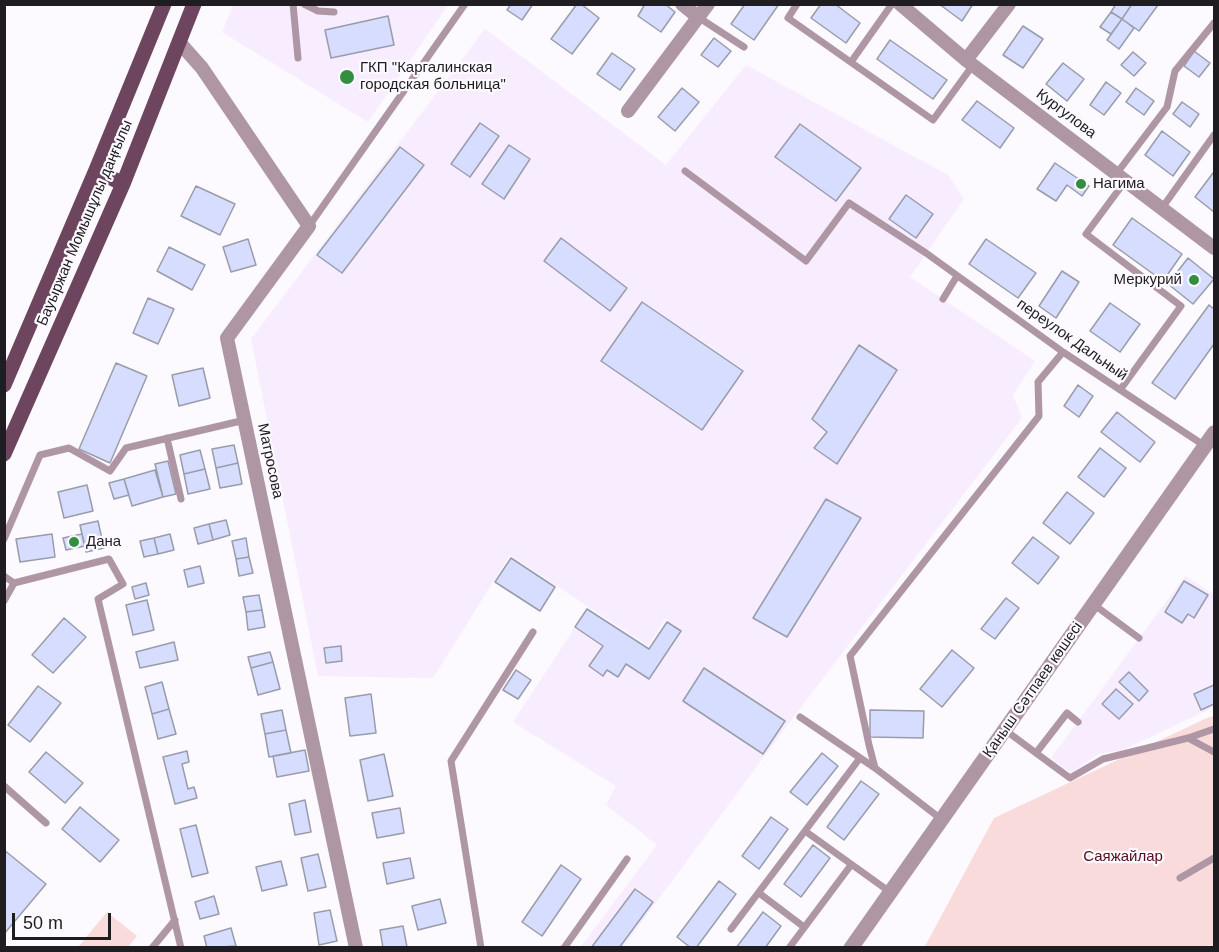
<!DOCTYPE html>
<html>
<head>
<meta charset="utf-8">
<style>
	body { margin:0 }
	#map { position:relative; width:1219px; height:952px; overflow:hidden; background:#fcf9ff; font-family:Helvetica,sans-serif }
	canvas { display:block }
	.frame { position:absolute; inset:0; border:6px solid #1f1c22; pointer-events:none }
	.scale { position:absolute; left:12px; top:913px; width:99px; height:27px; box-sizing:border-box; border:3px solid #1f1c22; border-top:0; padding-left:8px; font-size:18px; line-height:21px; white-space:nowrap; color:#1f1c22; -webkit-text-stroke:4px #fcf9ff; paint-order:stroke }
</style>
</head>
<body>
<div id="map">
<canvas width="1219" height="952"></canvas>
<div class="frame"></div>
<div class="scale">50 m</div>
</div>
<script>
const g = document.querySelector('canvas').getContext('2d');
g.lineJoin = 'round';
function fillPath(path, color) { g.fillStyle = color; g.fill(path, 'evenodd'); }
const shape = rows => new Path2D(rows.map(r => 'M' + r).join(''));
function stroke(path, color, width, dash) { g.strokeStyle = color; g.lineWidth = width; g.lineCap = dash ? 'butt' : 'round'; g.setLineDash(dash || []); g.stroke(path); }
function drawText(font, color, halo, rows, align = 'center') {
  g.font = font + ' Helvetica,sans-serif'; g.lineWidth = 4.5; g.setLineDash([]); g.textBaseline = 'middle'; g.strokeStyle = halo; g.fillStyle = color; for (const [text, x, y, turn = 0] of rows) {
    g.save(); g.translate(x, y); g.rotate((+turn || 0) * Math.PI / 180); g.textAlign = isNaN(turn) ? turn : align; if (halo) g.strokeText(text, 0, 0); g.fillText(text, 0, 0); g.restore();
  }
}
const built = shape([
	[233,5,448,5,368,122,222,32],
	[485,29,666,165,746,65,948,175,964,199,910,277,1035,361,1013,395,1022,418,801,707,623,947,580,948,657,845,606,805,616,786,513,722,587,609,649,649,668,619,666,618,648,646,510,555,433,678,318,676,251,339],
	[1185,576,1214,594,1214,707,1123,750,1098,754,1071,773,1051,758]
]);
const green = shape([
	[1214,716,1214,947,924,948,994,818,1207,718],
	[107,912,137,936,128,947,78,947]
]);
const building = shape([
	[511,4,533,4,522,20,507,10,511,4],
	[577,4,581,4,599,18,572,54,551,39,577,4],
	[645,4,665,4,675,12,661,32,638,16,645,4],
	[745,4,779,4,754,40,731,24,745,4],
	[821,4,835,4,860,23,846,43,811,18,821,4],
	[939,4,973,4,962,21,939,4],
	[1116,4,1132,4,1122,19,1111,12,1116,4],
	[1132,4,1158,5,1139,31,1122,19,1132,4],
	[1111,12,1122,19,1111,34,1100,27,1111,12],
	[388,16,394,45,331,58,325,30,388,16],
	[1122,19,1134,28,1119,49,1107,40,1122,19],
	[1023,26,1043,39,1023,68,1003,55,1023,26],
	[714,38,731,51,718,67,701,55,714,38],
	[890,40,947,80,933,99,877,59,890,40],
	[1194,51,1210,63,1199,77,1184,66,1194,51],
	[1133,52,1146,63,1134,76,1121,65,1133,52],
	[612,53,635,69,620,90,597,74,612,53],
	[1063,63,1084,79,1067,101,1046,84,1063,63],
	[1106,82,1121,93,1104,115,1090,105,1106,82],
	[682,88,699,102,675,131,658,117,682,88],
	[1136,88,1154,101,1144,115,1126,102,1136,88],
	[977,101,1014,128,1000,148,962,120,977,101],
	[1182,102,1199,114,1190,127,1173,114,1182,102],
	[480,123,499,136,470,177,451,164,480,123],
	[800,124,861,168,836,201,775,157,800,124],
	[1162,131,1190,152,1173,176,1145,155,1162,131],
	[509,145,530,159,504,199,482,184,509,145],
	[400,147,424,165,342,273,317,255,400,147],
	[1055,163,1089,186,1082,196,1067,185,1056,201,1037,189,1055,163],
	[1213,173,1214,174,1214,212,1195,197,1213,173],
	[196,186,235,204,220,235,181,216,196,186],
	[906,195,933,214,916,238,889,219,906,195],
	[1132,218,1182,254,1163,281,1113,245,1132,218],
	[561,238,627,288,610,311,544,261,561,238],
	[248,239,256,265,231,272,223,247,248,239],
	[986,239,1036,273,1018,298,969,264,986,239],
	[169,247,205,265,192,290,157,271,169,247],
	[1188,258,1214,279,1193,304,1168,284,1188,258],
	[1062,271,1079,282,1056,318,1039,306,1062,271],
	[148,298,174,309,158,344,133,333,148,298],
	[642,302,743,371,702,430,601,361,642,302],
	[1110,303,1140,324,1120,352,1090,331,1110,303],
	[1209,305,1214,309,1214,344,1175,399,1152,383,1209,305],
	[859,345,897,370,837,464,814,448,827,432,812,419,859,345],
	[116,363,147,376,110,463,79,449,116,363],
	[203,368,210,398,179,406,172,375,203,368],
	[1078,385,1093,396,1079,417,1064,406,1078,385],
	[1117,412,1155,442,1140,462,1101,432,1117,412],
	[234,445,238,463,216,468,212,449,234,445],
	[1100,448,1126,468,1104,497,1078,477,1100,448],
	[200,450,205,469,184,474,180,455,200,450],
	[168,461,176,494,163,497,155,464,168,461],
	[238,463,242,484,220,488,216,468,238,463],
	[205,469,210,489,188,494,184,474,205,469],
	[155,470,163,497,132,506,124,479,155,470],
	[124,479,129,495,114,499,109,483,124,479],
	[87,485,93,511,64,518,58,492,87,485],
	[1067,492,1094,513,1070,544,1043,523,1067,492],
	[826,499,861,518,787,637,753,618,826,499],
	[226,520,230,535,213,540,209,524,226,520],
	[98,521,104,548,86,552,80,525,98,521],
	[209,524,213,540,198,544,194,528,209,524],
	[52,534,55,557,20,562,16,539,52,534],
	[82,534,85,546,66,550,63,538,82,534],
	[170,534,174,550,158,554,154,538,170,534],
	[1033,537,1059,557,1038,584,1012,563,1033,537],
	[154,538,158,554,144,557,140,541,154,538],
	[246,538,249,557,236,559,232,541,246,538],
	[249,557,253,573,239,576,236,559,249,557],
	[511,558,555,587,540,611,495,582,511,558],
	[200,566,204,583,188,587,184,570,200,566],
	[1184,581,1208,595,1194,618,1188,614,1182,623,1165,612,1184,581],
	[146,583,149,595,135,599,132,587,146,583],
	[259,595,262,610,246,612,243,597,259,595],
	[1006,598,1019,608,995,639,981,629,1006,598],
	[147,600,154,630,133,635,126,605,147,600],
	[587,609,649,649,667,622,681,631,649,679,626,664,618,677,607,670,603,676,589,666,603,646,575,627,587,609],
	[262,610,265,627,248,630,246,612,262,610],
	[64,618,86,637,53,673,32,655,64,618],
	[174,642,178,660,140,668,136,652,174,642],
	[341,646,342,661,326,663,324,648,341,646],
	[952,650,974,668,942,707,920,689,952,650],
	[270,652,273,662,251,668,248,657,270,652],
	[273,662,280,689,258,695,251,668,273,662],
	[704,668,785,721,763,754,683,701,704,668],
	[516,670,531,680,518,699,503,690,516,670],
	[1129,672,1148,691,1139,701,1119,682,1129,672],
	[162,682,169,709,152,714,145,687,162,682],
	[1214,685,1214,704,1201,710,1194,694,1214,685],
	[38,686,61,703,30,742,8,725,38,686],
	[1116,689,1133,704,1119,719,1102,704,1116,689],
	[371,694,376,733,350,736,345,698,371,694],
	[169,709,176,734,158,739,152,714,169,709],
	[282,710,286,730,265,734,261,714,282,710],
	[870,710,924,711,923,738,870,737,870,710],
	[286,730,291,753,269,757,265,734,286,730],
	[305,750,309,771,277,777,273,756,305,750],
	[187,751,189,762,182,764,188,789,194,787,197,798,175,804,163,757,187,751],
	[46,752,83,783,65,803,29,772,46,752],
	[822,753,838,766,807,805,790,792,822,753],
	[384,754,393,796,368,801,360,760,384,754],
	[861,781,879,794,844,840,827,827,861,781],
	[305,800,311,832,295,835,289,804,305,800],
	[80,807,119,840,100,862,62,829,80,807],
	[400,808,404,833,377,838,372,813,400,808],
	[771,817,788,829,759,869,742,856,771,817],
	[196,825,208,873,192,877,180,829,196,825],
	[813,845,830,858,801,897,784,884,813,845],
	[4,850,46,884,4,934,4,850],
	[318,854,326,887,308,891,301,858,318,854],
	[410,858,414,878,387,884,383,863,410,858],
	[281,861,287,885,262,891,256,867,281,861],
	[561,865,581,879,542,936,522,922,561,865],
	[719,881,736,894,696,948,691,948,677,937,719,881],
	[635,889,653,902,619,948,591,948,635,889],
	[214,896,219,914,200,919,195,902,214,896],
	[440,899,446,923,418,930,412,906,440,899],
	[330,910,337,941,319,945,314,913,330,910],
	[763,912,781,926,765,948,736,948,763,912],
	[403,926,407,947,383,948,380,930,403,926],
	[231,928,236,946,207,948,204,936,231,928]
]);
const service = shape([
	[293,4,298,58],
	[304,4,318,11,334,12],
	[797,4,788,18,933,120,973,65],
	[698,17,744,47],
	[851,62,892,4],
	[685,171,806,261,849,203,926,253,1063,352,1205,446],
	[1117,173,1167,107,1175,71,1214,23],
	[1162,208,1214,135],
	[309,226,465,4],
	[943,299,957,276],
	[1120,390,1181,306,1086,234,1126,180],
	[167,438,181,499],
	[4,539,40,455,69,448,110,471,126,448,245,420],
	[4,576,14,583,109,559,123,584,98,599,181,948],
	[4,601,14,583],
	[1093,604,1139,638],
	[800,717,875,768],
	[1005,730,1036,753,1067,713,1078,722],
	[1188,738,1214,752],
	[1036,753,1070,778,1103,759,1188,738,1214,729],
	[4,786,46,823],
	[941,819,875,768,869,745,850,656,1039,416,1038,382,1063,352],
	[805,831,890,892],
	[1180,878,1214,858],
	[759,893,804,927],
	[731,929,860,758],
	[152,948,175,920],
	[481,948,451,761,533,632],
	[564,948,627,859],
	[789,948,851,865]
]);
const minor = shape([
	[682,4,698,17],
	[900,4,966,60,1214,248],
	[179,42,202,68,309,226,227,338,356,948],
	[966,60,1009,4],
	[628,111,708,4]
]);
const tertiary = shape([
	[851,948,1214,433]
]);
const primary = shape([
	[96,170,123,184],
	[4,385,96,170,164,4],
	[4,454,123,184,194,4]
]);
const markers = [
	[347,77,8,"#338e3f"],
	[1081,184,6,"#338e3f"],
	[1194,280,6,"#338e3f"],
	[74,542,6,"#338e3f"]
];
const poiNames = [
	["ГКП \"Каргалинская",360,68],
	["городская больница\"",360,85],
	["Нагима",1093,184],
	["Меркурий",1182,280,"right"],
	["Дана",86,542]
];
const streetNames = [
	["Кургулова",1066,114,37],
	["Бауыржан Момышұлы даңғылы",85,223,-67],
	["переулок Дальный",1072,340,35],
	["Матросова",270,461,78],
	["Қаныш Сәтпаев көшесі",1033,690,-55]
];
const parkNames = [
	["Саяжайлар",1123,857]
];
fillPath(built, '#f7edff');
fillPath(green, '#f9dbdc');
fillPath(building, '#d7ddff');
stroke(building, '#999caa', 1.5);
stroke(service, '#af96a4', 7);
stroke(minor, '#af96a4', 14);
stroke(tertiary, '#af96a4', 15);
stroke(primary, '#6e455e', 15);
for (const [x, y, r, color] of markers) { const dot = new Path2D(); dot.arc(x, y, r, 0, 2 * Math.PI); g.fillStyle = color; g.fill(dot); stroke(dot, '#fcf9ff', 2); }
drawText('15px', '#1f1c22', '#fcf9ff', poiNames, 'left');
drawText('15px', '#1f1c22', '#fcf9ff', streetNames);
drawText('15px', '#580b1c', '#fcf9ff', parkNames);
</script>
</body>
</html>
